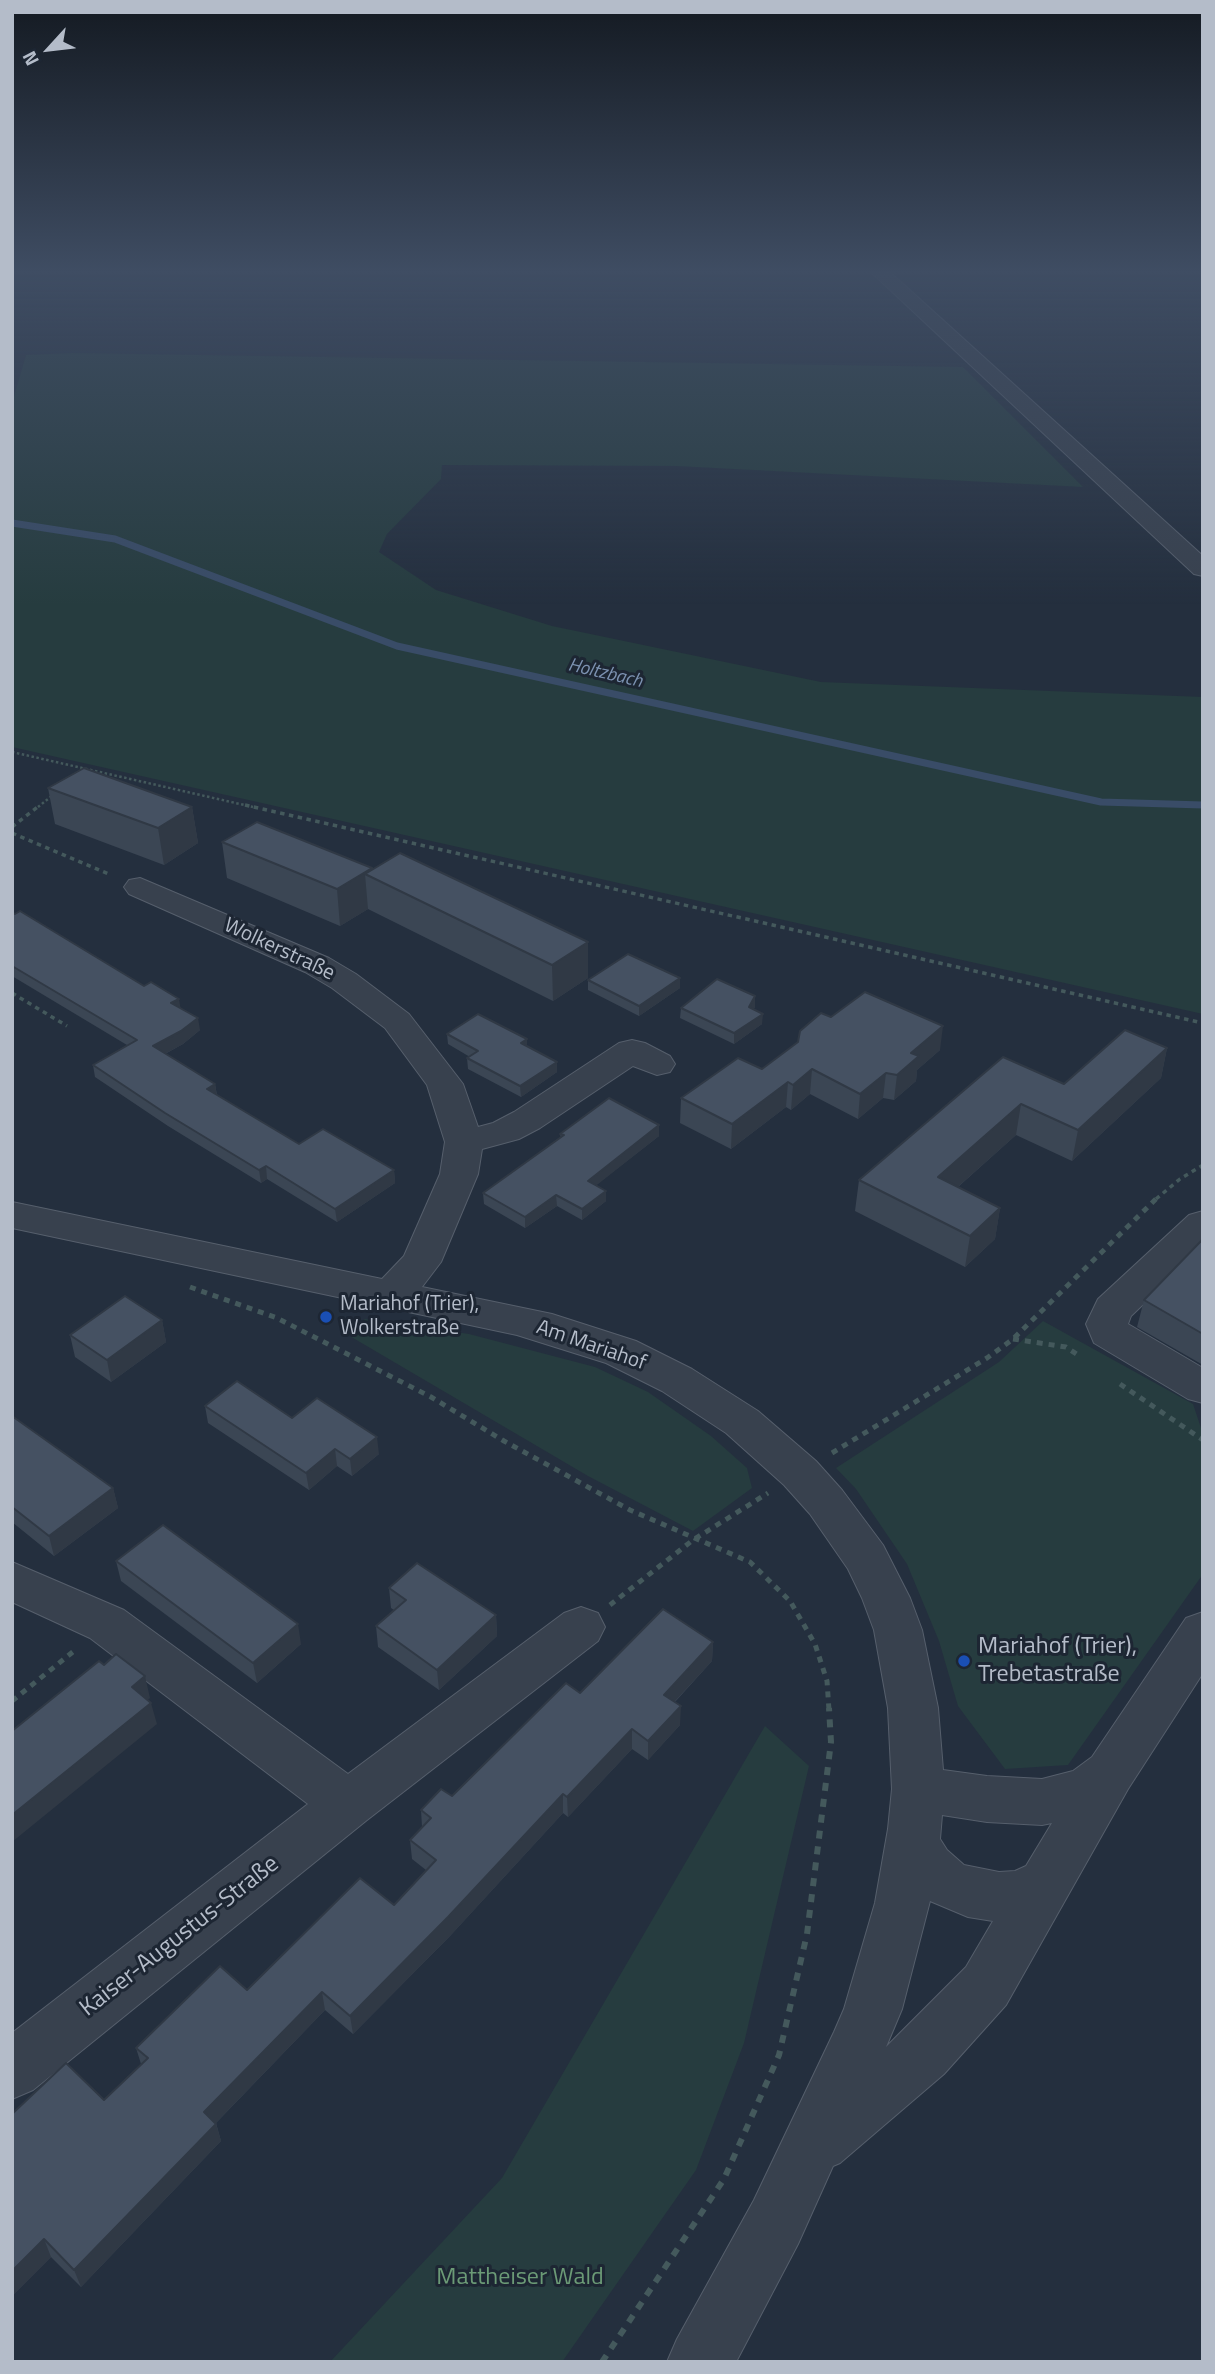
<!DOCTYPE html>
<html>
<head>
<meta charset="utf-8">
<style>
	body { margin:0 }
	#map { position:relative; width:1215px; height:2374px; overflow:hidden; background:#242f3e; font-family:"Titillium Web",sans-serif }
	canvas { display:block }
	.frame { position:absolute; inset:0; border:14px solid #b4bcc9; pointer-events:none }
	.north { position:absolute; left:14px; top:14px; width:70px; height:70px; -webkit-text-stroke:5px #1d2633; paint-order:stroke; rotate:243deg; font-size:19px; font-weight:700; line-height:28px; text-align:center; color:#b4bcc9 }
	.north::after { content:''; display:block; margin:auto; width:24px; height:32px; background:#b4bcc9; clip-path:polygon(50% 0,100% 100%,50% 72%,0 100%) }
</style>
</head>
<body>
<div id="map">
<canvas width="1215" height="2374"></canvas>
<div class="frame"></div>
<div class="north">N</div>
</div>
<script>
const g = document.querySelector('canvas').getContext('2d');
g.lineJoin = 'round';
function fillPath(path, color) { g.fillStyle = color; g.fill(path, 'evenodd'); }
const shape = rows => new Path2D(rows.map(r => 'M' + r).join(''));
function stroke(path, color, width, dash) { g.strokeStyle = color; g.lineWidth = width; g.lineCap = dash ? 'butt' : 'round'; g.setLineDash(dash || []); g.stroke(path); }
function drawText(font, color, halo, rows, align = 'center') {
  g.font = font + ' "Titillium Web",sans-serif'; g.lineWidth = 6; g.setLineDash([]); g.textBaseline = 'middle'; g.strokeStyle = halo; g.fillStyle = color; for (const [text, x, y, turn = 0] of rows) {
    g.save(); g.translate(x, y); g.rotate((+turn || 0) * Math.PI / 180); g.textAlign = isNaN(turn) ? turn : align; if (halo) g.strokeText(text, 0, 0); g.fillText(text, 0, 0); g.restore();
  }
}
const green = shape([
	[72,353,963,367,1083,487,676,466,442,465,441,479,387,534,379,552,436,590,552,626,821,682,1203,697,1203,1014,12,747,12,403,26,355],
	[365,1319,469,1334,595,1367,648,1392,711,1436,747,1468,752,1488,693,1531,588,1476,348,1335],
	[1043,1321,1193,1404,1203,1434,1203,1574,1068,1765,1005,1769,958,1706,939,1641,907,1564,856,1489,836,1468,999,1362],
	[765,1726,809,1766,744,2043,696,2170,562,2362,330,2362,502,2178]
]);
const stream = shape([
	[12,523,115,539,397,646,1101,802,1203,805]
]);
const pathFar3 = shape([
	[12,752,253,807],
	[38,807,53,795]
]);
const pathFar2 = shape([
	[245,805,1203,1023],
	[12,827,40,805],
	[12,833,111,875],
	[12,993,67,1026],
	[1156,1199,1180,1179,1203,1165]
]);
const pathFar1 = shape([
	[190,1287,277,1318,431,1397,504,1441,630,1510,750,1562,790,1601,815,1644,827,1681,829,1710],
	[1013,1339,1066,1347,1078,1355],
	[1120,1384,1203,1440],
	[832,1453,987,1358,1013,1339,1158,1197],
	[610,1605,693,1540,768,1493],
	[12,1701,74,1651]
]);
const path = shape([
	[602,2362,724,2179,779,2055,807,1934,831,1742,829,1708]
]);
const minor = shape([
	[872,273,891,273,1203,556,1203,576,1194,574,872,273],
	[140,878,329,958,356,974,409,1014,463,1084,478,1127,493,1123,514,1112,619,1043,632,1040,645,1043,670,1056,675,1064,670,1072,657,1075,633,1066,540,1128,519,1139,482,1149,478,1174,441,1262,422,1287,552,1314,636,1341,692,1369,758,1411,816,1461,842,1490,883,1545,910,1598,922,1630,938,1708,943,1770,987,1776,1042,1779,1073,1771,1092,1757,1186,1618,1203,1612,1203,1673,1128,1789,1006,2005,944,2074,840,2163,833,2166,798,2244,736,2362,667,2362,677,2339,754,2200,834,2032,844,2009,875,1903,888,1829,892,1789,888,1708,874,1630,862,1598,848,1569,810,1514,784,1485,726,1433,662,1391,606,1363,517,1335,12,1228,12,1202,382,1279,404,1256,440,1174,445,1142,427,1085,385,1028,332,988,305,972,129,894,124,887,129,880,140,878],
	[942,1815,987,1822,1042,1825,1052,1823,1026,1866,1015,1871,999,1872,964,1865,947,1850,940,1839,942,1815],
	[930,1901,968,1917,993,1921,966,1967,886,2047,902,2009,930,1901],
	[1203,1211,1203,1247,1131,1316,1128,1324,1203,1368,1203,1403,1188,1399,1094,1343,1086,1324,1098,1299,1189,1215,1203,1211],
	[12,1562,124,1610,348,1774,564,1613,581,1607,598,1613,605,1627,598,1641,367,1820,33,2090,12,2099,12,2033,308,1804,90,1638,12,1602,12,1562]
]);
const wall = shape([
	[48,788,192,807,198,843,164,865,55,824],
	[222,842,372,869,588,942,588,978,553,1001,368,909,340,926,227,878],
	[12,912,181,1008,200,1030,183,1044,165,1054,215,1084,217,1095,299,1144,394,1170,395,1183,337,1222,267,1179,261,1183,168,1126,95,1077,93,1065,127,1045,12,976],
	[588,980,680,988,639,1016,588,990],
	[755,1007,753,1009,762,1024,734,1044,680,1018,681,1008],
	[447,1034,527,1046,557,1062,557,1072,521,1097,468,1069,467,1058,470,1057,448,1044],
	[798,1042,940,1050,917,1070,916,1081,894,1100,883,1098,858,1119,810,1094,791,1110,786,1107,731,1149,680,1123,681,1098,762,1069],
	[1167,1048,1161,1078,1072,1161,1016,1135,958,1187,1000,1208,995,1239,965,1267,855,1211,859,1180,1064,1084],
	[659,1125,659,1136,596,1185,606,1201,582,1220,557,1206,525,1228,484,1204,483,1193,561,1138,560,1134],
	[1203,1239,1203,1365,1137,1327,1144,1300],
	[162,1320,166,1342,111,1382,75,1357,70,1335],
	[205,1406,292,1418,379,1454,352,1476,337,1466,309,1490,208,1423],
	[12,1416,113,1488,118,1508,54,1556,12,1522],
	[116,1561,301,1644,257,1683,121,1581],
	[389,1588,496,1615,497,1636,439,1690,378,1647,376,1626,394,1610,391,1608],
	[713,1642,712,1661,675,1702,680,1725,648,1760,632,1749,568,1817,563,1813,450,1936,353,2034,325,2010,216,2123,221,2141,81,2287,51,2257,12,2296,12,2114,104,2100,141,2064,136,2048,247,1990,394,1905,426,1870,412,1859,410,1840,422,1827,421,1810,452,1796,580,1693]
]);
const shadedWall = shape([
	[192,807,198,843,164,865,158,828],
	[372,868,373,878,365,874,368,909,340,926,337,889],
	[588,942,588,978,553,1001,552,965],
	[680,978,680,988,639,1016,639,1006],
	[755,996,755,1007,748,1017,749,1007],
	[179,999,181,1011,171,1003],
	[763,1014,762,1024,734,1044,734,1033],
	[198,1018,200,1030,183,1044,155,1059,153,1046],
	[943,1026,940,1050,917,1070,916,1081,894,1100,897,1075,911,1053],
	[527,1039,527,1049,521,1043],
	[1167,1048,1161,1078,1072,1161,1078,1130],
	[557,1062,557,1072,521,1097,520,1086],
	[812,1069,810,1094,791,1110,793,1085],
	[886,1073,883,1098,858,1119,860,1094],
	[788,1082,786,1107,731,1149,732,1124],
	[215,1084,217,1097,207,1089],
	[1021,1104,1016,1135,934,1208,938,1177],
	[659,1125,659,1136,588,1192,588,1181],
	[266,1166,267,1179,261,1183,259,1170],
	[394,1170,395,1183,337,1222,335,1209],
	[606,1191,606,1201,582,1220,582,1209],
	[556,1195,557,1206,525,1228,525,1217],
	[1000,1208,995,1239,965,1267,970,1236],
	[162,1320,166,1342,111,1382,107,1360],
	[377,1437,379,1454,352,1476,350,1459],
	[335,1449,337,1466,309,1490,306,1473],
	[113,1488,118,1508,54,1556,49,1536],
	[496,1615,497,1636,439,1690,437,1670],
	[298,1624,301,1644,257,1683,253,1663],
	[713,1642,712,1661,663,1714,664,1695],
	[145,1676,150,1698,137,1709,132,1687],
	[151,1703,157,1724,12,1842,12,1815],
	[681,1706,680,1725,648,1760,648,1741],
	[632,1729,632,1749,568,1817,567,1797],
	[563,1794,563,1813,450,1936,353,2034,350,2016],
	[322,1992,325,2010,209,2130,204,2112],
	[216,2124,221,2141,81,2287,74,2270],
	[44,2239,51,2257,12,2296,12,2271]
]);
const building = shape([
	[84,768,192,807,158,828,48,788,84,768],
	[257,822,372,868,337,889,222,842,257,822],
	[400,853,588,942,552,965,365,874,400,853],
	[20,911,144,986,151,982,179,999,171,1003,198,1018,181,1031,153,1046,215,1084,207,1089,299,1144,323,1129,394,1170,335,1209,266,1166,259,1170,165,1113,93,1065,137,1040,12,966,12,912,15,914,20,911],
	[628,954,680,978,639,1006,588,980,628,954],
	[717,979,755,996,749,1007,763,1014,734,1033,681,1008,717,979],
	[865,992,943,1026,911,1053,919,1056,897,1075,886,1073,860,1094,812,1069,793,1085,788,1082,732,1124,681,1098,738,1058,762,1069,798,1042,800,1031,821,1013,831,1017,865,992],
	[478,1014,527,1039,521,1043,557,1062,520,1086,467,1058,478,1051,447,1034,478,1014],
	[1125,1030,1167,1048,1078,1130,1021,1104,938,1177,1000,1208,970,1236,859,1180,1003,1057,1064,1084,1125,1030],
	[609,1098,659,1125,588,1181,606,1191,582,1209,556,1195,525,1217,483,1193,564,1135,560,1134,609,1098],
	[1203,1239,1203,1334,1144,1300,1203,1239],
	[125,1296,162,1320,107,1360,70,1335,125,1296],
	[237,1381,292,1418,317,1398,377,1437,350,1459,335,1449,306,1473,205,1406,237,1381],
	[12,1416,113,1488,49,1536,12,1507,12,1416],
	[163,1525,298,1624,253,1663,116,1561,163,1525],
	[417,1563,496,1615,437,1670,376,1626,406,1600,389,1588,417,1563],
	[663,1609,713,1642,664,1695,681,1706,648,1741,632,1729,567,1797,563,1794,448,1917,350,2016,322,1992,204,2112,216,2124,74,2270,44,2239,12,2271,12,2114,66,2063,104,2100,148,2058,136,2048,220,1966,247,1990,360,1878,394,1905,436,1860,410,1840,431,1818,421,1810,441,1789,452,1796,566,1683,580,1693,663,1609],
	[116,1654,145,1676,132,1687,151,1703,12,1815,12,1731,99,1661,104,1665,116,1654]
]);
const markers = [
	[326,1317,7,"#1a4fb4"],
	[964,1661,7,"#1a4fb4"]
];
const farWaternames = [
	["Holtzbach",605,674,13]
];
const streetNames = [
	["Wolkerstraße",279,950,25],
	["Am Mariahof",591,1346,19]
];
const poiNames = [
	["Mariahof (Trier),",340,1305],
	["Wolkerstraße",340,1329]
];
const nearPoinames = [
	["Mariahof (Trier),",978,1647],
	["Trebetastraße",978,1675]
];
const nearStreetnames = [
	["Kaiser-Augustus-Straße",180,1937,-38]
];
const nearParknames = [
	["Mattheiser Wald",520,2278]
];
fillPath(green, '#263c3f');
stroke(stream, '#394c67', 7);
stroke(minor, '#565f6c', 2);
stroke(pathFar3, '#44595c', 2.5, [2.5, 2.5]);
stroke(pathFar2, '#44595c', 3.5, [4.5, 4.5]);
stroke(pathFar1, '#44595c', 5, [6, 6]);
stroke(path, '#44595c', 6, [8, 8]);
fillPath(minor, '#38414e');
fillPath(wall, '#3b4654');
fillPath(shadedWall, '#303945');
fillPath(building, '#455162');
stroke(building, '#303945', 2);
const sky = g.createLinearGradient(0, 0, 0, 605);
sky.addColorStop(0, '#141a22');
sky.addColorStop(0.45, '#3f4d63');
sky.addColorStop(1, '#3f4d6300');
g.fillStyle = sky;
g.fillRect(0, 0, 1215, 605);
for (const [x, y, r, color] of markers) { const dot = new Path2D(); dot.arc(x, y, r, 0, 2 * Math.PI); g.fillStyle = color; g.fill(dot); stroke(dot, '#1d2633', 2.5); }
drawText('italic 19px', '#7c92b1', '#1d2633', farWaternames);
drawText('21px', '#b4bcc9', '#1d2633', streetNames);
drawText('21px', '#b4bcc9', '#1d2633', poiNames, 'left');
drawText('24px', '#b4bcc9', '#1d2633', nearPoinames, 'left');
drawText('24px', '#b4bcc9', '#1d2633', nearStreetnames);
drawText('24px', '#6b9a76', '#1d2633', nearParknames);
</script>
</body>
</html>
